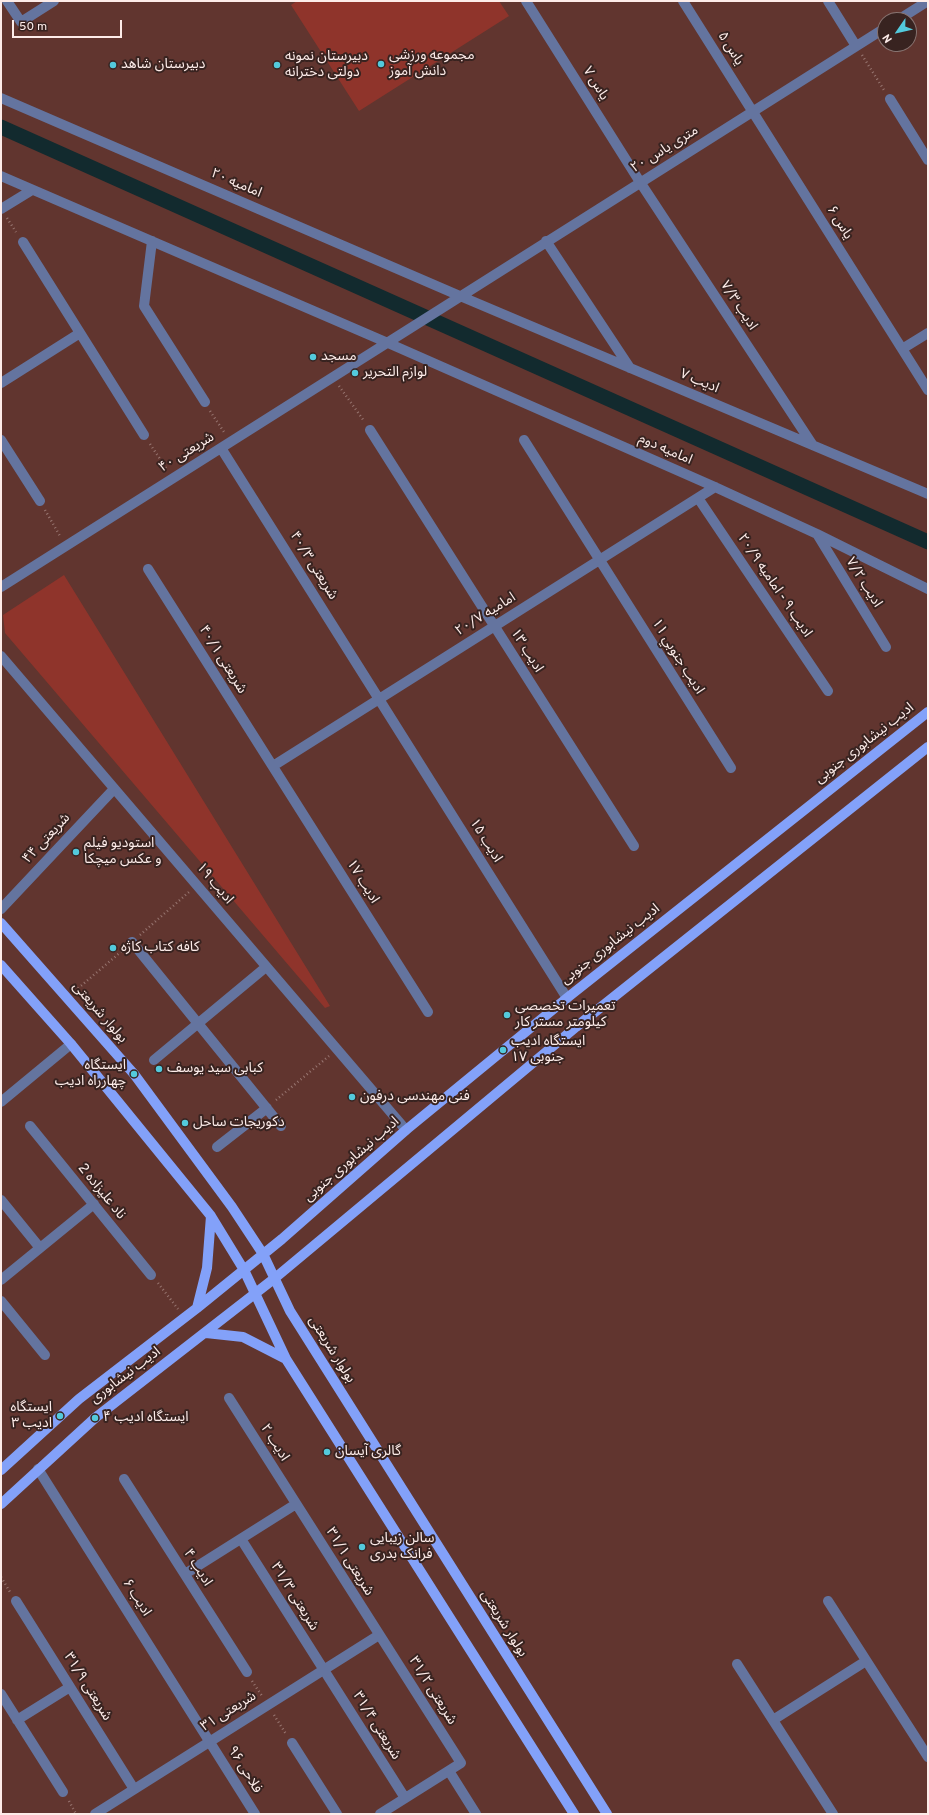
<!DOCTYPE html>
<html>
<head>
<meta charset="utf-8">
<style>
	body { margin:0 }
	#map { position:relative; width:929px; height:1815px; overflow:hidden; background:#61352f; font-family:Overpass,sans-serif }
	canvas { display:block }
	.frame { position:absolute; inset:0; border:2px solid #fdece9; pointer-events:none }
	.north { position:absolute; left:877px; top:12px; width:40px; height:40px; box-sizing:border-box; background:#382320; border:1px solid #877370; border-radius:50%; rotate:236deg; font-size:11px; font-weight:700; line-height:16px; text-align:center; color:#fdece9 }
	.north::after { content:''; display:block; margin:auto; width:14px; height:18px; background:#53cadc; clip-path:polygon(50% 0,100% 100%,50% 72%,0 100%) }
	.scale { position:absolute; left:12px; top:20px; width:110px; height:18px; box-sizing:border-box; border:2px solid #fdece9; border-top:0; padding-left:5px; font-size:12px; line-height:14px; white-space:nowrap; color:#fdece9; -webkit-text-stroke:3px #382320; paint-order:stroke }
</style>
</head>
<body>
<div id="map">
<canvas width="929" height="1815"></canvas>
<div class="frame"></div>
<div class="north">N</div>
<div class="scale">50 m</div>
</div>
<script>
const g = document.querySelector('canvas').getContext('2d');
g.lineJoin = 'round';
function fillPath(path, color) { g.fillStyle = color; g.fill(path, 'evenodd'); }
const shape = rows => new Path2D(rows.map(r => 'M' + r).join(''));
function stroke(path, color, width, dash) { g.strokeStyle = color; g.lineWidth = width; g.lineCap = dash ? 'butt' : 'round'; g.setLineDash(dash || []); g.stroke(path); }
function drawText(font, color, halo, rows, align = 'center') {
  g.font = font + ' Overpass,"Noto Sans Arabic",sans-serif'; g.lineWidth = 4; g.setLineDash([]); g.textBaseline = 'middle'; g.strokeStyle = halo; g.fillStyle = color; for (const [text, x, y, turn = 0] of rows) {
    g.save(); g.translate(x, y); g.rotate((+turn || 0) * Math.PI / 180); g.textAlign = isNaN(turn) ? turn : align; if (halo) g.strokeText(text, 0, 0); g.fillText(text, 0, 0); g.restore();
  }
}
const green = shape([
	[297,1,499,1,509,16,359,111,291,5],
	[64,575,330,1006,325,1008,5,633,3,615]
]);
const canal = shape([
	[1,127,928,542]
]);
const path = shape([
	[862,55,884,90],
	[7,218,16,232],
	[339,386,364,421],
	[210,411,224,432],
	[150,444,166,468],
	[45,510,60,536],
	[140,935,189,892],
	[75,991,123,950],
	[276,1100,329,1056],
	[158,1283,178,1309],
	[1,1577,10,1592],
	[252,1681,262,1696],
	[274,1715,286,1734],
	[69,1801,76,1814]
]);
const minor = shape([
	[7,1,21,22,54,1],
	[526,1,640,182,812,444],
	[683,1,928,390],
	[828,1,856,46],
	[898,20,928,1],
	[1,98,460,296,928,494],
	[890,99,928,160],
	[1,176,388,343,715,487,817,534,928,589],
	[1,209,32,190],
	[152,241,144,306,205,402],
	[546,241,630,368],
	[23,242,144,435],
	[902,349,928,333],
	[1,383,80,333],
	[370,430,634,846],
	[1,440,40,501],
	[524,440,731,768],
	[221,448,567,998],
	[698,498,828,691],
	[817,534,886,647],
	[148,569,428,1012],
	[1,587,885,28],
	[1,656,406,1130],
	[273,766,715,487],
	[1,909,114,789],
	[132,942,281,1126],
	[154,1060,266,967],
	[1,1102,71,1044],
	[30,1126,151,1275],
	[217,1147,267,1108],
	[1,1200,40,1248],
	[1,1280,94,1204],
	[1,1301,45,1355],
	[229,1398,461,1763,380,1814],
	[38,1469,255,1814],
	[124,1479,247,1672],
	[241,1539,405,1798],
	[185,1574,296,1504],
	[16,1601,134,1789],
	[828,1601,928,1757],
	[737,1664,833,1814],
	[1,1694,63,1792],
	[17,1720,70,1687],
	[773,1720,866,1661],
	[292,1743,337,1814],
	[449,1771,476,1814],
	[95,1814,379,1635]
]);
const major = shape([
	[1,923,134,1074,232,1207,263,1254,290,1311,607,1814],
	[1,965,71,1044,211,1216,244,1270,286,1359,574,1814],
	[197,1308,207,1268,211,1216],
	[206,1333,243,1337,286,1359],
	[1,1470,79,1399,197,1308,282,1239,406,1130,567,998,928,712],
	[1,1504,95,1418,275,1278,576,1027,928,747]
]);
const markers = [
	[381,64,4,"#53cadc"],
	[113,65,4,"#53cadc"],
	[277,65,4,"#53cadc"],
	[313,357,4,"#53cadc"],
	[355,373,4,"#53cadc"],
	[76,852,4,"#53cadc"],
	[113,948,4,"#53cadc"],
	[507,1015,4,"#53cadc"],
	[503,1050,4,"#53cadc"],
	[159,1069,4,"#53cadc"],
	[134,1074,4,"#53cadc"],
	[352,1097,4,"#53cadc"],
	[185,1123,4,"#53cadc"],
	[60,1416,4,"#53cadc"],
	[95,1418,4,"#53cadc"],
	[327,1452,4,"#53cadc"],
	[362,1547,4,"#53cadc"]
];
const streetNames = [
	["یاس ۵",730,49,58],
	["یاس ۷",595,84,58],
	["۲۰ متری یاس",665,150,-32],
	["امامیه ۲۰",236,184,23],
	["یاس ۶",839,223,58],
	["ادیب ۷/۳",738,306,57],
	["ادیب ۷",699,382,23],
	["امامیه دوم",665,450,24],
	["شریعتی ۴۰",187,453,-32],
	["شریعتی ۴۰/۳",313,566,58],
	["ادیب ۷/۲",863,583,58],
	["ادیب ۹ - امامیه ۲۰/۹",774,586,56],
	["امامیه ۲۰/۷",486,615,-32],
	["ادیب ۱۳",526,651,58],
	["ادیب جنوبي ١١",677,657,58],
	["شریعتی ۴۰/۱",222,660,58],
	["ادیب نیشابوری جنوبی",865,744,-38],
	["شریعتی ۴۴",47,839,-47],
	["ادیب ۱۵",485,841,58],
	["ادیب ۱۷",362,882,58],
	["ادیب ۱۹",214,884,50],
	["ادیب نیشابوری جنوبی",611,945,-38],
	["بولوار شریعتی",99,1013,49],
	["ادیب نیشابوری جنوبی",352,1160,-41],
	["ناد علیزاده 2",101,1192,51],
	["بولوار شریعتی",331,1350,58],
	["ادیب نیشابوری",126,1376,-37],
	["ادیب ۲",274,1443,58],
	["شریعتی ۳۱/۱",349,1562,58],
	["ادیب ۴",197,1568,58],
	["شریعتی ۳۱/۳",294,1597,58],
	["ادیب ۶",136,1598,58],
	["بولوار شریعتی",503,1624,58],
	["شریعتی ۳۱/۹",87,1687,58],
	["شریعتی ۳۱/۲",432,1691,58],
	["شریعتی ۳۱",229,1712,-32],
	["شریعتی ۳۱/۴",376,1726,58],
	["فلاحی ۹۶",244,1770,58]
];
const poiNames = [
	["مجموعه ورزشی",389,56],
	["دانش آموز",389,72],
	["دبیرستان نمونه",285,57],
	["دولتی دخترانه",285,73],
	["دبیرستان شاهد",121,65],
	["مسجد",321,357],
	["لوازم التحریر",363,373],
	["استودیو فیلم",84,844],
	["و عکس میچکا",84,860],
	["کافه کتاب کاژه",121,948],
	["تعمیرات تخصصی",515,1007],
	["کیلومتر مستر کار",515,1023],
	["ایستگاه ادیب",511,1042],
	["جنوبی ۱۷",511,1058],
	["ایستگاه",126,1066,"right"],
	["چهارراه ادیب",126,1082,"right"],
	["کبابی سید یوسف",167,1069],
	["فنی مهندسی درفون",360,1097],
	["دکوریجات ساحل",193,1123],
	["ایستگاه",52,1408,"right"],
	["ادیب ۳",52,1424,"right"],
	["ایستگاه ادیب ۴",103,1418],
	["گالری آيسان",335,1452],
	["سالن زیبایی",370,1539],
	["فرانک بدری",370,1555]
];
fillPath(green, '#8f342b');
stroke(canal, '#122a2e', 15);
stroke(path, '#987671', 2.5, [1, 3]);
stroke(minor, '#64749f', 10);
stroke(major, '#83a1f9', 10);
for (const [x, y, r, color] of markers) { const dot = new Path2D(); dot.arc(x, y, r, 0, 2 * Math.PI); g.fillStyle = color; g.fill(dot); stroke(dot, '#382320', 1.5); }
drawText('14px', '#fdece9', '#382320', streetNames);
drawText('14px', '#fdece9', '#382320', poiNames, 'left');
</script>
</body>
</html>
